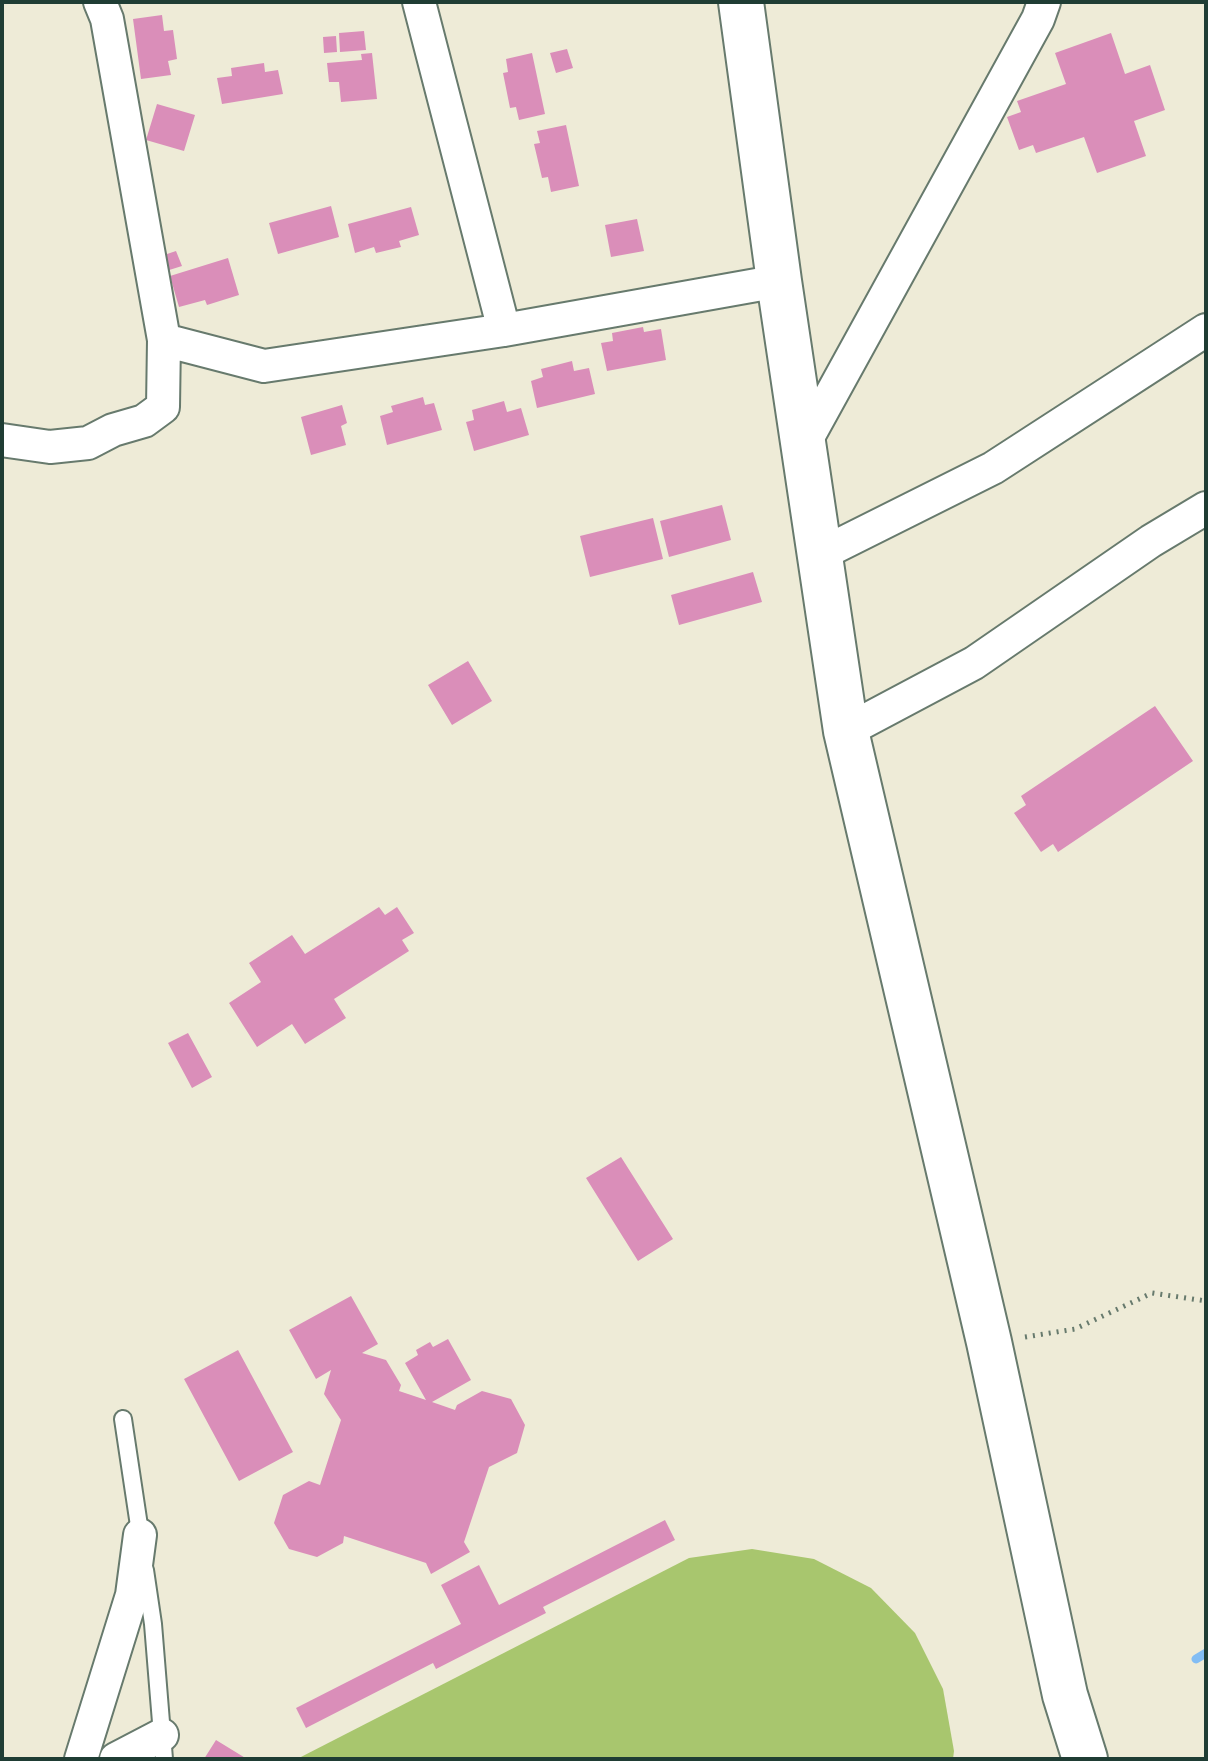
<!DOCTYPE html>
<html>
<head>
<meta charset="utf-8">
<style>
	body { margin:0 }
	#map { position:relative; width:1208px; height:1761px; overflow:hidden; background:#eeebd7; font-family:Caveat,sans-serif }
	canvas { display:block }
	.frame { position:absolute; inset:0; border:4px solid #1f3d34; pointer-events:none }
</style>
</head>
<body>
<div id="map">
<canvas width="1208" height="1761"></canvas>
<div class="frame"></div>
</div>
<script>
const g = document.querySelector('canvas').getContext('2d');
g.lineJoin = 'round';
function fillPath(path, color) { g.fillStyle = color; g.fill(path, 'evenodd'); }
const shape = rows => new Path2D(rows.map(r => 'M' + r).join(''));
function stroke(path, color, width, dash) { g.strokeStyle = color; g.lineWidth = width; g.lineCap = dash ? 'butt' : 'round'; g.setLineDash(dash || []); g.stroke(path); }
const green = shape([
	[752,1549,814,1559,871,1588,915,1633,943,1689,954,1751,953,1759,297,1759,689,1558]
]);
const stream = shape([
	[1196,1659,1206,1653]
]);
const building = shape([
	[162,15,164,31,173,30,177,59,168,61,171,75,141,79,133,19],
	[364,31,366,50,340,52,339,33],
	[1111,33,1125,74,1150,65,1165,110,1134,121,1146,156,1097,173,1084,137,1036,153,1033,145,1019,150,1007,117,1021,112,1017,101,1066,84,1055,53],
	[336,36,337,52,324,53,323,37],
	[567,49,573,68,556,73,550,53],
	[372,53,377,99,341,102,339,82,329,82,327,63,362,60,361,54],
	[532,53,545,114,519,120,516,107,510,108,503,73,508,72,506,59],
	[264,63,265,72,278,70,283,94,222,104,217,78,232,76,231,68],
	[157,104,195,115,184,151,146,140],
	[566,125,579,186,551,192,548,177,542,178,534,144,540,143,537,131],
	[331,206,339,237,278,254,269,223],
	[411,207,419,235,399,241,401,247,376,253,374,247,355,253,348,224],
	[637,219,644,251,611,257,605,225],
	[176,251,182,266,166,271,161,256],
	[228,258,239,295,207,305,205,300,179,307,170,276],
	[643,327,644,332,661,329,666,360,607,371,601,343,613,341,612,333],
	[572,361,574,371,589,368,595,394,537,408,531,381,543,377,541,369],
	[423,397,425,405,434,403,442,430,387,445,380,416,393,412,391,406],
	[504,401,507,412,521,408,529,435,474,451,466,422,474,420,472,410],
	[342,405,347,423,341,426,346,445,311,455,301,417],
	[722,505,731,540,669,557,660,521],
	[653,518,663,559,590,577,580,536],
	[753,572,762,602,679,625,671,595],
	[468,661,492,701,452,725,428,685],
	[1155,706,1193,761,1058,852,1053,844,1041,852,1014,813,1026,805,1021,796],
	[379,907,385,915,397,907,414,933,402,940,409,951,334,999,346,1018,305,1044,292,1024,257,1047,229,1003,261,982,249,963,292,935,305,954],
	[188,1033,212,1077,192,1088,168,1043],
	[621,1157,673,1239,638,1261,586,1178],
	[351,1296,378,1344,362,1353,386,1360,401,1385,399,1391,426,1400,405,1363,418,1355,416,1350,430,1342,433,1347,448,1339,471,1380,432,1402,455,1410,457,1405,482,1391,511,1399,525,1425,517,1453,489,1467,464,1542,470,1552,431,1574,426,1563,344,1536,343,1543,317,1557,289,1549,274,1523,283,1495,309,1481,320,1485,341,1420,324,1394,331,1370,316,1379,289,1330],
	[238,1350,293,1452,239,1481,184,1379],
	[665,1520,675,1540,543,1607,546,1613,436,1669,433,1663,306,1728,296,1708,461,1624,441,1585,479,1565,499,1605],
	[216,1740,247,1759,204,1759]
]);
const path = shape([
	[1025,1337,1075,1329,1152,1293,1206,1301]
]);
const lane = shape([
	[123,1419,141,1539],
	[145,1570,153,1624,164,1759]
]);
const street = shape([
	[100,2,107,19,164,340,264,366,504,330,779,281],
	[419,2,504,330],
	[2,440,50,447,88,443,113,430,144,421,163,407,164,340],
	[803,446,1038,19,1044,2],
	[821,554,993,468,1206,330],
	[846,731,974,663,1151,541,1206,508],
	[81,1759,132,1595,140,1535],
	[116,1759,162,1735]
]);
const secondary = shape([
	[741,2,779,281,846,731,989,1342,1065,1695,1085,1759]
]);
fillPath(green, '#a8c66e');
stroke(stream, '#82bdf4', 9);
fillPath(building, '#da8eb9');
stroke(lane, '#677a6d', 20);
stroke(street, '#677a6d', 36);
stroke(secondary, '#677a6d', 48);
stroke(path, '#677a6d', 5, [2, 6]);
stroke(lane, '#fff', 16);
stroke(street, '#fff', 32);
stroke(secondary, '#fff', 44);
</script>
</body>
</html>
